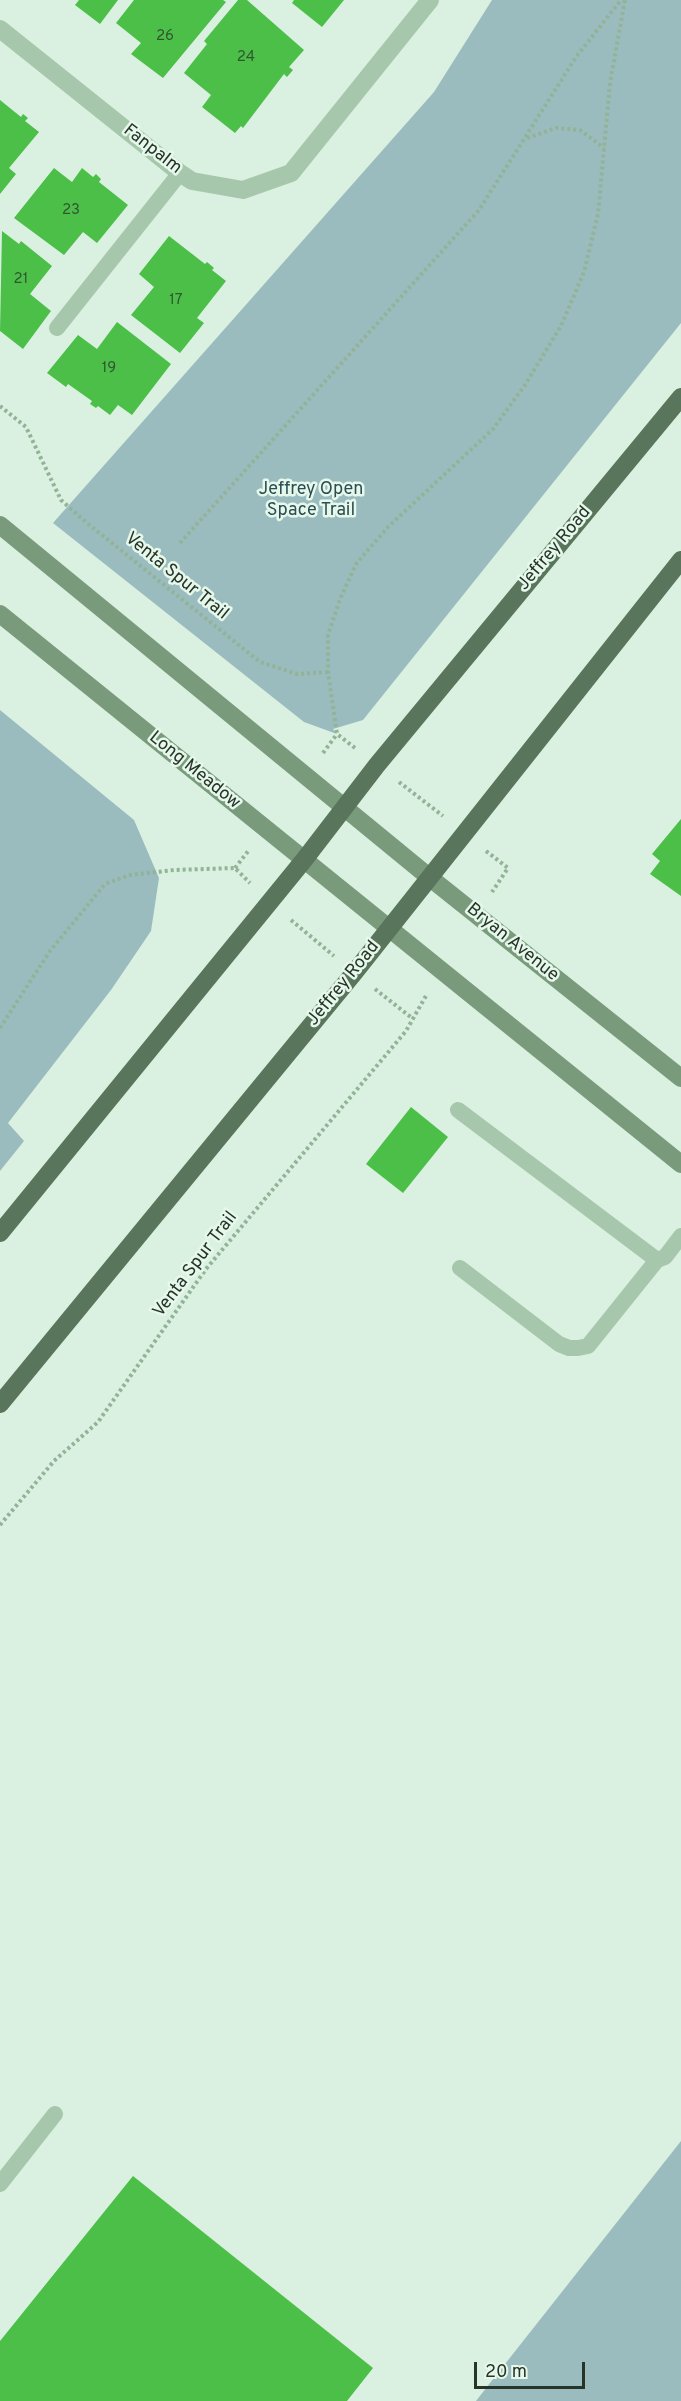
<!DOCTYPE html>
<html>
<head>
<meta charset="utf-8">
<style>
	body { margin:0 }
	#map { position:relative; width:681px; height:2401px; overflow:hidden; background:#daf0e0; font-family:Overpass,sans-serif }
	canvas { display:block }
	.scale { position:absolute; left:474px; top:2362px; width:111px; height:27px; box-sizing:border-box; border:3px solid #273428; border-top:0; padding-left:8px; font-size:18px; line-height:21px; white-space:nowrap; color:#273428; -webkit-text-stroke:4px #e6f8eb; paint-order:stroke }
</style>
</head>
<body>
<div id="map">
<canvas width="681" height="2401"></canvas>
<div class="scale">20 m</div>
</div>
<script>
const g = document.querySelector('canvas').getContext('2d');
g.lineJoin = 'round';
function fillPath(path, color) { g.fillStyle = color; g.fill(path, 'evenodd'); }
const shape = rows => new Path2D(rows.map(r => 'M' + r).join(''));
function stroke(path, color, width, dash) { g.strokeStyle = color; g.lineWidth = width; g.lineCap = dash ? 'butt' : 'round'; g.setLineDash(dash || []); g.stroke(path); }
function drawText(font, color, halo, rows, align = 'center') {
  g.font = font + ' Overpass,sans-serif'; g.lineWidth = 5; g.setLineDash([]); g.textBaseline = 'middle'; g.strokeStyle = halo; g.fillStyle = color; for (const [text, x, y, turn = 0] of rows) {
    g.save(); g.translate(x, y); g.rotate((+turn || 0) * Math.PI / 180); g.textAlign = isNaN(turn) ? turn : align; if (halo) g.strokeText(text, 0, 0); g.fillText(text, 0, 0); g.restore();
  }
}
const green = shape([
	[492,0,681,0,681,323,363,720,333,729,337,734,304,722,53,523,434,92],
	[0,710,134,820,159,878,151,931,111,990,8,1123,24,1141,0,1171],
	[681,2141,681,2401,476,2401,490,2383]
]);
const building = shape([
	[79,0,118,0,100,24,75,5],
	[134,0,223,0,226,2,163,78,131,54,141,43,116,23],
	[238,0,247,0,304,50,289,67,293,70,287,77,284,74,243,128,241,126,235,133,202,107,211,95,184,73,207,44,204,41],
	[294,0,344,0,322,27,292,3],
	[0,100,21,117,23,114,28,118,25,121,39,132,9,168,16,174,0,194],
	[54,168,72,182,82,168,93,177,96,174,101,179,99,182,128,205,97,243,83,232,64,255,14,218],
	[2,231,19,244,21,241,52,266,30,294,51,311,23,349,0,331],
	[169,236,205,264,207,262,214,268,212,270,226,281,197,318,204,323,180,353,131,315,154,287,139,274],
	[117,322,171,364,132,415,118,405,110,415,98,406,96,408,90,404,92,401,68,384,66,387,47,373,78,335,97,349],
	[681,819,681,896,650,874,660,861,652,854],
	[411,1107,448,1137,403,1193,366,1164],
	[133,2176,373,2368,347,2401,0,2401,0,2341]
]);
const path = shape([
	[527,138,556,128,580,130,604,148],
	[0,406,26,427,61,500,87,523,260,662,297,674,328,672],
	[180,543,479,210,576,57,621,0],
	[355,748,337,734,328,672,328,635,340,599,356,564,388,527,493,429,525,385,561,326,584,272,598,214,610,83,625,0],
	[323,753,337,734],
	[399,782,443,816],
	[486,851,508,868,492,892],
	[235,868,249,850],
	[291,920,334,956],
	[375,989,412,1018],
	[0,1028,50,951,105,884,130,875,174,870,235,868,250,883],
	[0,1525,54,1461,98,1422,206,1269,406,1031,427,994]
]);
const lane = shape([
	[57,328,180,173],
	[458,1110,657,1260,665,1257,681,1236],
	[460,1268,559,1344,569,1348,578,1348,588,1346,657,1260],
	[0,2184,55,2114]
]);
const street = shape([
	[0,29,180,173,192,181,243,190,291,173,430,0]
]);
const secondary = shape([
	[0,525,429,877,681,1078],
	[0,614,681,1164]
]);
const primary = shape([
	[0,1233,304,860,377,765,681,397],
	[0,1404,354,973,681,560]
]);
const numberNames = [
	["26",165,37],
	["24",246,58],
	["23",71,211],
	["21",21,280],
	["17",176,301],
	["19",109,369]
];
const streetNames = [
	["Fanpalm",152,150,38],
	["Jeffrey Road",555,549,-50],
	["Venta Spur Trail",176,577,39],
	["Long Meadow",194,771,39],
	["Bryan Avenue",512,943,39],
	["Jeffrey Road",344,984,-51],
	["Venta Spur Trail",196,1265,-53]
];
const parkNames = [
	["Jeffrey Open",311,490],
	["Space Trail",311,511]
];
fillPath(green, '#9bbcbe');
fillPath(building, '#4cbf49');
stroke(path, '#92b397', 4, [3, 3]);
stroke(lane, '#a7c7ad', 16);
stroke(street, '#a7c7ad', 18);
stroke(secondary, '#799b7c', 18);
stroke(primary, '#59755b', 18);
drawText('15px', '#305730', null, numberNames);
drawText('18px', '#273428', '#e6f8eb', streetNames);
drawText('18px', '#2c4d51', '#e6f8eb', parkNames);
</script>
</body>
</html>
